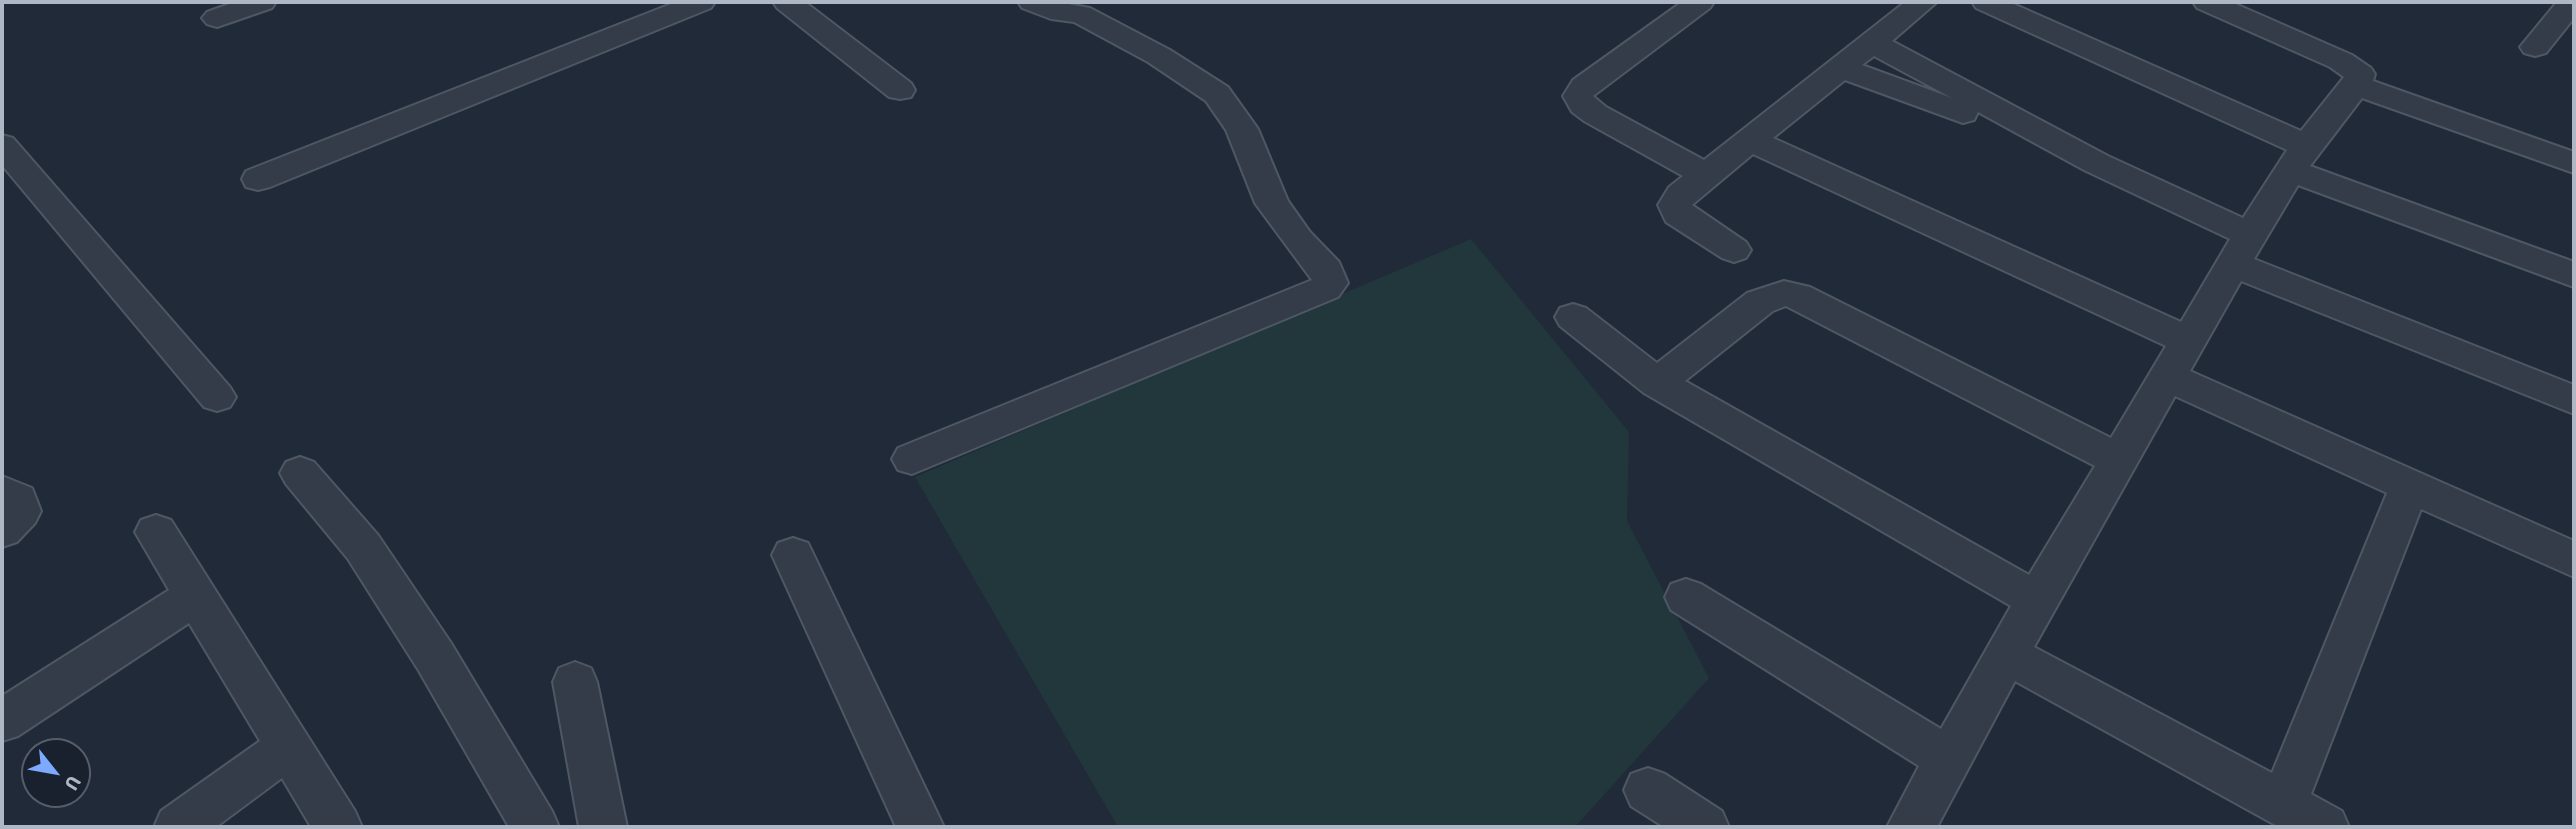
<!DOCTYPE html>
<html>
<head>
<meta charset="utf-8">
<style>
	body { margin:0 }
	#map { position:relative; width:2576px; height:829px; overflow:hidden; background:#202a39; font-family:Signika,sans-serif }
	canvas { display:block }
	.frame { position:absolute; inset:0; border:4px solid #aeb7c6; pointer-events:none }
	.north { position:absolute; left:21px; top:738px; width:70px; height:70px; box-sizing:border-box; background:#19212e; border:2px solid #555d6b; border-radius:50%; rotate:121deg; font-size:19px; font-weight:700; line-height:28px; text-align:center; color:#aeb7c6 }
	.north::after { content:''; display:block; margin:auto; width:24px; height:32px; background:#7daafc; clip-path:polygon(50% 0,100% 100%,50% 72%,0 100%) }
</style>
</head>
<body>
<div id="map">
<canvas width="2576" height="829"></canvas>
<div class="frame"></div>
<div class="north">U</div>
</div>
<script>
const g = document.querySelector('canvas').getContext('2d');
g.lineJoin = 'round';
function fillPath(path, color) { g.fillStyle = color; g.fill(path, 'evenodd'); }
const shape = rows => new Path2D(rows.map(r => 'M' + r).join(''));
function stroke(path, color, width, dash) { g.strokeStyle = color; g.lineWidth = width; g.lineCap = dash ? 'butt' : 'round'; g.setLineDash(dash || []); g.stroke(path); }
const green = shape([
	[1471,239,1629,432,1627,521,1709,678,1575,827,1118,827,915,477]
]);
const minor = shape([
	[235,2,276,2,272,8,217,27,207,24,202,18,207,12,235,2],
	[676,2,715,2,711,8,270,187,258,190,246,187,242,179,246,171,676,2],
	[773,2,805,2,911,83,915,90,911,97,900,99,889,97,777,8,773,2],
	[1018,2,1058,2,1090,8,1170,50,1228,87,1258,129,1288,201,1310,232,1339,262,1348,283,1338,297,912,474,898,470,892,459,898,448,1312,280,1255,203,1226,130,1206,101,1148,62,1074,22,1051,19,1022,8,1018,2],
	[1682,2,1714,2,1710,8,1593,96,1606,107,1704,160,1905,2,1937,2,1892,41,2108,156,2243,218,2287,150,1976,8,1972,2,2009,2,2301,131,2344,77,2330,67,2197,8,2193,2,2231,2,2352,55,2371,68,2375,74,2373,81,2574,152,2574,173,2362,98,2310,166,2574,262,2574,287,2298,185,2254,259,2574,385,2574,414,2241,281,2190,371,2574,541,2574,577,2421,509,2311,794,2342,811,2349,827,2279,827,2015,681,1937,827,1887,827,1919,766,1671,610,1665,597,1671,584,1686,579,1701,584,1941,729,2011,606,1644,393,1560,326,1555,317,1560,308,1573,304,1586,308,1657,363,1747,293,1784,281,1810,287,2111,438,2166,346,1753,154,1692,205,1746,242,1751,250,1746,258,1734,262,1722,258,1666,222,1658,205,1669,187,1683,176,1584,121,1572,112,1563,96,1573,80,1682,2],
	[1874,56,1952,98,1862,65,1874,56],
	[1845,80,1963,123,1974,120,1978,112,2084,170,2230,239,2181,322,1773,138,1845,80],
	[1786,306,2095,466,2029,575,1685,381,1773,311,1786,306],
	[2175,396,2387,493,2272,773,2034,647,2175,396],
	[2557,2,2574,2,2574,18,2546,53,2535,56,2524,53,2520,47,2557,2],
	[2,135,13,138,230,387,236,397,230,407,217,411,204,407,2,165,2,135],
	[300,457,314,462,378,535,451,643,552,811,559,827,509,827,419,671,348,559,286,484,280,473,286,462,300,457],
	[2,476,32,488,41,511,35,523,17,542,2,547,2,476],
	[156,515,171,520,355,811,362,827,311,827,282,778,216,827,154,827,161,811,260,741,189,623,18,736,2,741,2,696,169,590,135,532,141,520,156,515],
	[793,538,808,543,944,827,896,827,772,555,778,543,793,538],
	[575,662,591,668,597,682,627,827,579,827,553,682,559,668,575,662],
	[1648,768,1665,774,1722,811,1729,827,1664,827,1631,806,1624,790,1631,774,1648,768]
]);
fillPath(green, '#22373b');
stroke(minor, '#4e5764', 4);
fillPath(minor, '#343c4a');
</script>
</body>
</html>
